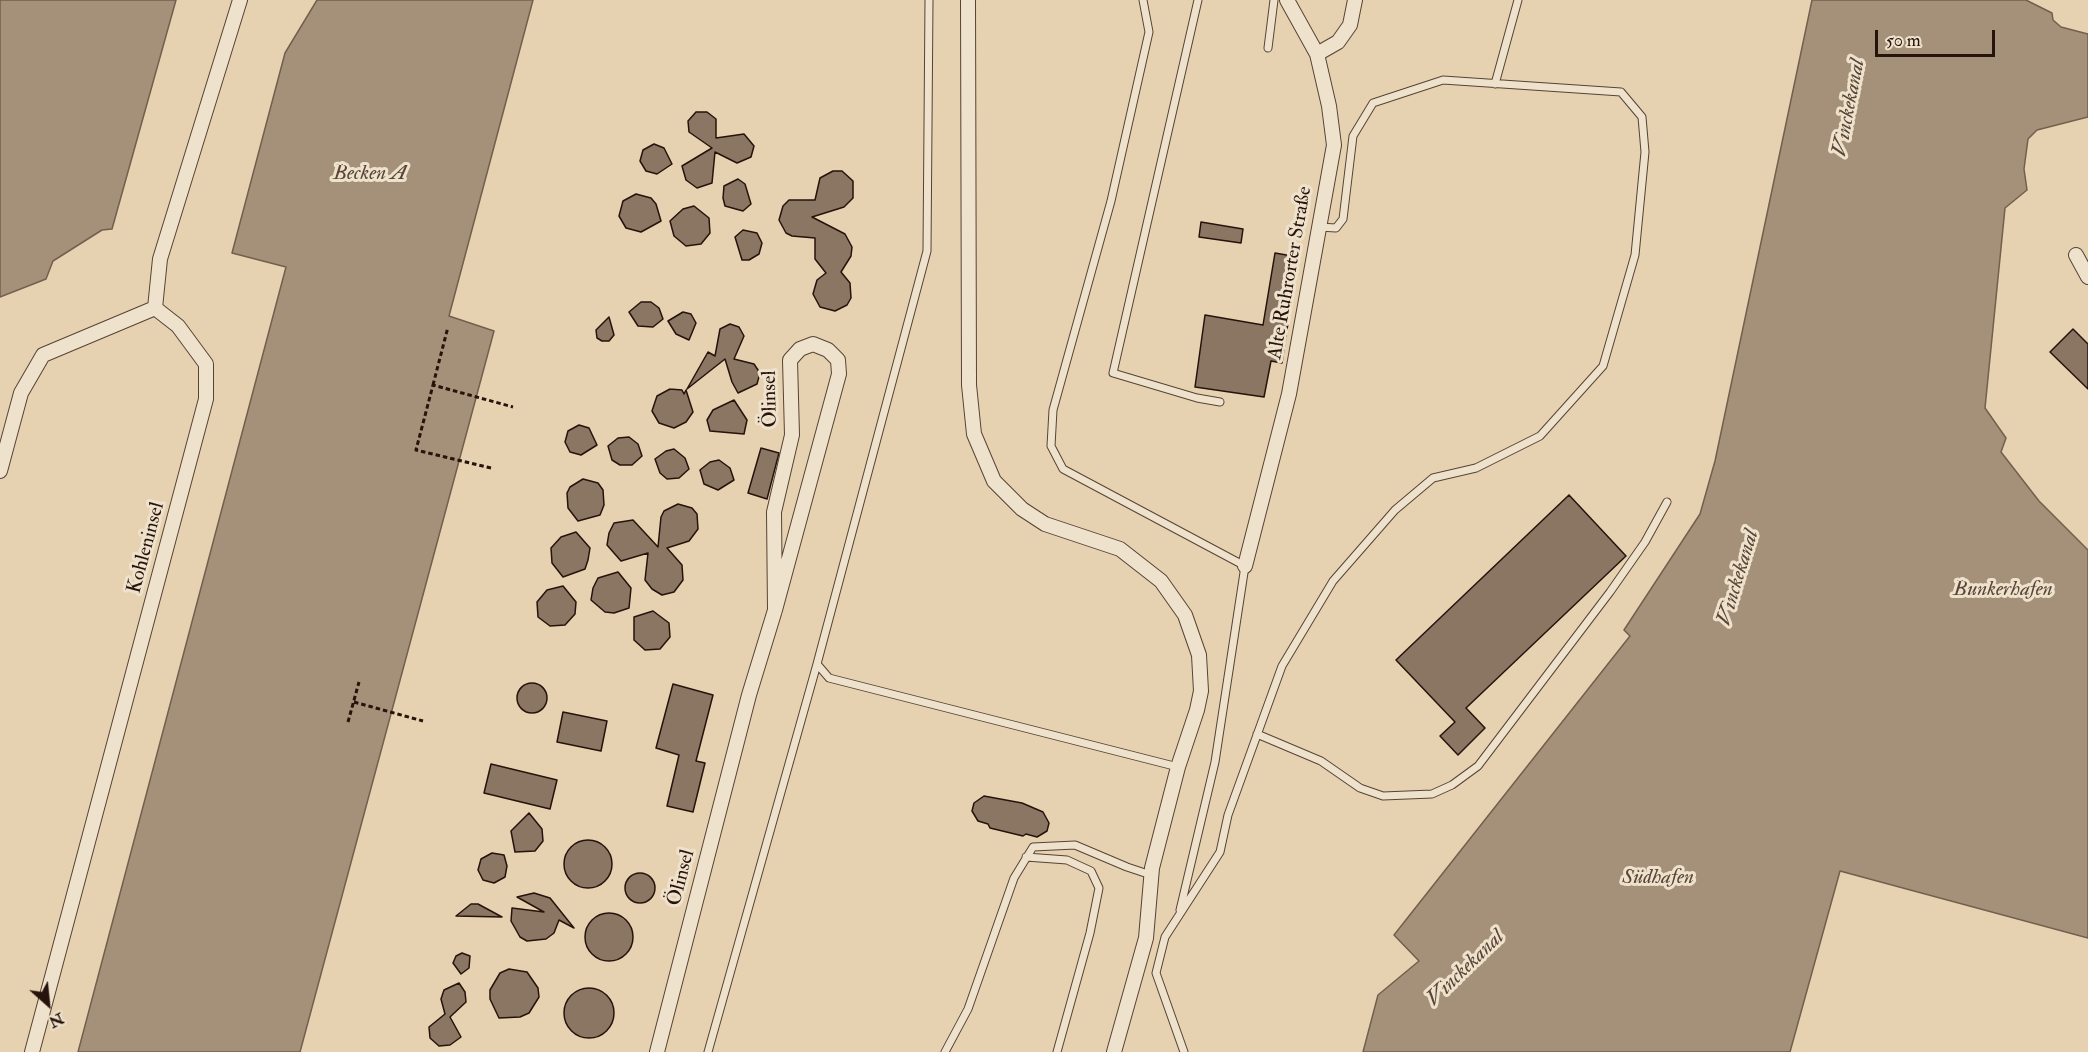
<!DOCTYPE html>
<html>
<head>
<meta charset="utf-8">
<style>
	body { margin:0 }
	#map { position:relative; width:2088px; height:1052px; overflow:hidden; background:#e6d2b1; font-family:"IM FELL Double Pica",serif }
	canvas { display:block }
	.north { position:absolute; left:18px; top:974px; width:60px; height:60px; -webkit-text-stroke:4px #efe2cc; paint-order:stroke; rotate:153deg; font-size:16px; font-weight:700; line-height:24px; text-align:center; color:#26130c }
	.north::after { content:''; display:block; margin:auto; width:21px; height:27px; background:#26130c; clip-path:polygon(50% 0,100% 100%,50% 72%,0 100%) }
	.scale { position:absolute; left:1875px; top:30px; width:120px; height:27px; box-sizing:border-box; border:3px solid #26130c; border-top:0; padding-left:8px; font-size:18px; line-height:21px; white-space:nowrap; color:#26130c; -webkit-text-stroke:4px #efe2cc; paint-order:stroke }
</style>
</head>
<body>
<div id="map">
<canvas width="2088" height="1052"></canvas>
<div class="north">N</div>
<div class="scale">50 m</div>
</div>
<script>
const g = document.querySelector('canvas').getContext('2d');
g.lineJoin = 'round';
function fillPath(path, color) { g.fillStyle = color; g.fill(path, 'evenodd'); }
const shape = rows => new Path2D(rows.map(r => 'M' + r).join(''));
function stroke(path, color, width, dash) { g.strokeStyle = color; g.lineWidth = width; g.lineCap = dash ? 'butt' : 'round'; g.setLineDash(dash || []); g.stroke(path); }
function drawText(font, color, halo, rows, align = 'center') {
  g.font = font + ' "IM FELL Double Pica",serif'; g.lineWidth = 6; g.setLineDash([]); g.textBaseline = 'middle'; g.strokeStyle = halo; g.fillStyle = color; for (const [text, x, y, turn = 0] of rows) {
    g.save(); g.translate(x, y); g.rotate((+turn || 0) * Math.PI / 180); g.textAlign = isNaN(turn) ? turn : align; if (halo) g.strokeText(text, 0, 0); g.fillText(text, 0, 0); g.restore();
  }
}
const water = shape([
	[0,0,176,0,112,229,102,230,53,261,46,279,0,297,0,0],
	[317,0,533,0,449,316,494,331,300,1052,78,1052,286,267,232,253,285,53,317,0],
	[1812,0,2026,0,2052,13,2053,20,2061,27,2088,34,2088,117,2037,130,2028,139,2024,169,2027,190,2005,208,1985,408,2006,438,2001,452,2039,501,2088,550,2088,938,1840,871,1790,1052,1363,1052,1378,995,1419,961,1394,935,1630,636,1624,630,1700,514,1715,461,1812,0]
]);
const building = shape([
	[696,112,707,112,716,119,716,138,744,134,754,146,751,157,737,163,715,152,712,183,697,188,686,180,682,166,712,148,689,132,688,121,696,112],
	[654,144,664,148,672,164,657,174,646,171,640,161,643,150,654,144],
	[833,171,842,171,853,181,853,198,844,207,812,217,845,234,852,247,851,256,841,272,850,283,851,298,847,305,835,311,820,307,813,294,817,280,826,273,815,259,815,238,792,236,786,233,779,220,783,206,789,200,815,200,820,178,833,171],
	[738,179,745,184,751,204,743,211,725,206,723,198,724,186,738,179],
	[636,194,651,198,656,204,661,221,641,232,626,228,619,216,623,201,636,194],
	[694,206,709,218,710,233,701,244,686,246,674,236,670,221,683,209,694,206],
	[1201,222,1243,229,1241,243,1199,237,1201,222],
	[743,230,757,233,762,243,759,254,749,260,742,260,735,237,743,230],
	[1275,253,1298,257,1282,363,1271,361,1264,397,1195,387,1205,315,1263,325,1275,253],
	[641,302,651,302,659,308,663,319,653,327,638,326,629,312,641,302],
	[683,312,691,314,696,323,689,340,676,334,668,321,683,312],
	[609,317,614,335,609,341,602,341,597,338,596,330,609,317],
	[730,324,739,327,744,336,734,359,754,364,760,373,757,384,738,393,732,382,725,359,687,389,708,352,715,356,720,329,730,324],
	[2073,329,2088,344,2088,389,2050,352,2073,329],
	[670,389,682,390,684,394,686,390,693,412,686,422,674,428,659,423,652,411,657,396,670,389],
	[734,400,747,420,744,434,710,431,707,420,713,410,734,400],
	[579,425,589,428,597,445,581,455,570,452,565,442,568,431,579,425],
	[629,437,638,444,642,456,632,465,620,465,612,460,608,446,618,438,629,437],
	[761,448,779,453,767,499,748,493,761,448],
	[674,449,685,458,689,469,679,478,667,479,660,473,655,459,666,451,674,449],
	[719,460,730,468,734,480,718,490,704,484,700,470,710,462,719,460],
	[583,479,598,483,603,490,604,505,600,515,578,521,568,508,567,493,570,487,583,479],
	[1569,495,1626,556,1466,708,1485,728,1458,755,1440,736,1455,722,1396,660,1569,495],
	[678,504,692,508,697,514,698,529,689,541,667,548,682,565,683,580,674,592,662,595,652,589,645,580,648,553,621,561,607,545,609,533,614,523,633,520,658,547,661,517,664,511,678,504],
	[576,532,590,548,588,560,585,569,563,577,552,563,551,548,561,537,576,532],
	[618,572,631,588,629,608,614,613,605,612,591,600,593,588,598,578,618,572],
	[563,586,576,602,575,614,565,625,550,626,538,617,537,602,547,590,563,586],
	[653,611,669,623,670,637,660,649,645,650,634,640,634,617,653,611],
	'517 698a15 15 0 1 1 30 0a15 15 0 1 1-30 0Z',
	[673,684,713,695,696,761,705,763,693,812,667,806,679,755,656,748,673,684],
	[563,712,607,721,601,751,557,742,563,712],
	[491,764,557,780,550,809,484,793,491,764],
	[984,796,1022,803,1043,812,1049,823,1047,831,1037,837,1026,834,1023,836,990,828,988,824,978,821,972,811,974,803,984,796],
	[529,813,542,829,543,841,535,851,515,852,511,831,529,813],
	'564 864a24 24 0 1 1 48 0a24 24 0 1 1-48 0Z',
	[492,853,504,855,507,866,505,877,494,883,483,880,478,870,481,859,492,853],
	'625 888a15 15 0 1 1 30 0a15 15 0 1 1-30 0Z',
	[534,893,550,898,574,928,559,920,554,933,546,939,527,941,520,937,511,921,512,908,544,912,517,897,534,893],
	[471,904,478,904,502,917,456,916,471,904],
	'585 937a24 24 0 1 1 48 0a24 24 0 1 1-48 0Z',
	[462,953,470,956,469,968,461,974,453,963,456,956,462,953],
	[509,969,527,972,538,988,539,997,529,1013,520,1017,499,1018,490,999,490,990,500,973,509,969],
	[459,983,465,992,466,1002,450,1017,461,1037,450,1045,439,1046,430,1038,429,1027,445,1014,441,999,444,990,459,983],
	'564 1013a25 25 0 1 1 50 0a25 25 0 1 1-50 0Z'
]);
const path = shape([
	[433,385,448,327],
	[491,468,416,450,433,385,513,407],
	[354,702,423,721],
	[348,722,359,682]
]);
const service = shape([
	[1143,0,1149,32,1111,201,1053,410,1051,446,1063,469,1245,566,1215,762,1180,910],
	[1198,0,1113,373,1197,398,1220,402],
	[1268,48,1274,0],
	[1495,84,1518,0],
	[817,664,927,251,929,0],
	[1257,734,1321,761,1360,788,1383,796,1432,794,1452,785,1478,766,1610,592,1645,542,1667,502],
	[1026,857,1067,860,1091,871,1099,888,1090,933,1057,1052],
	[708,1052,817,664,829,678,1178,767],
	[945,1052,968,1009,1014,878,1033,847,1075,845,1127,867,1151,875],
	[1184,1052,1156,973,1165,937,1220,852,1228,815,1282,666,1333,581,1395,510,1433,478,1476,468,1540,436,1603,366,1635,255,1645,152,1642,117,1621,92,1443,80,1373,103,1353,136,1343,219,1336,228,1319,227]
]);
const minor = shape([
	[968,0,969,385,974,434,994,481,1022,509,1045,524,1120,549,1161,581,1185,615,1199,655,1201,691,1197,710,1178,767,1152,868,1146,938,1114,1052],
	[1317,54,1338,42,1350,25,1355,0],
	[2076,255,2088,277],
	[155,308,160,259,240,0],
	[0,471,21,393,43,355,155,308],
	[1245,566,1289,394,1334,145,1329,106,1317,54,1287,0],
	[32,1052,206,399,206,364,178,326,155,308],
	[657,1052,749,695,775,610,839,374,838,360,828,350,813,344,800,349,790,360,792,435,774,512,775,610]
]);
const streetNames = [
	["Alte Ruhrorter Straße",1291,273,-80],
	["Ölinsel",771,399,-91],
	["Kohleninsel",147,548,-75],
	["Ölinsel",682,878,-75]
];
const waterNames = [
	["Vinckekanal",1850,108,-79],
	["Becken A",370,174],
	["Vinckekanal",1739,578,-73],
	["Bunkerhafen",2003,590],
	["Südhafen",1658,878],
	["Vinckekanal",1466,969,-44]
];
fillPath(water, '#a59179');
stroke(water, '#725f4d', 1.5);
fillPath(building, '#8a7662');
stroke(building, '#26130c', 1.5);
stroke(service, '#564335', 9);
stroke(minor, '#564335', 16);
stroke(path, '#26130c', 3, [4.5, 3]);
stroke(service, '#efe2cc', 7);
stroke(minor, '#efe2cc', 14);
drawText('20px', '#26130c', '#efe2cc', streetNames);
drawText('italic 21px', '#594538', '#efe2cc', waterNames);
</script>
</body>
</html>
